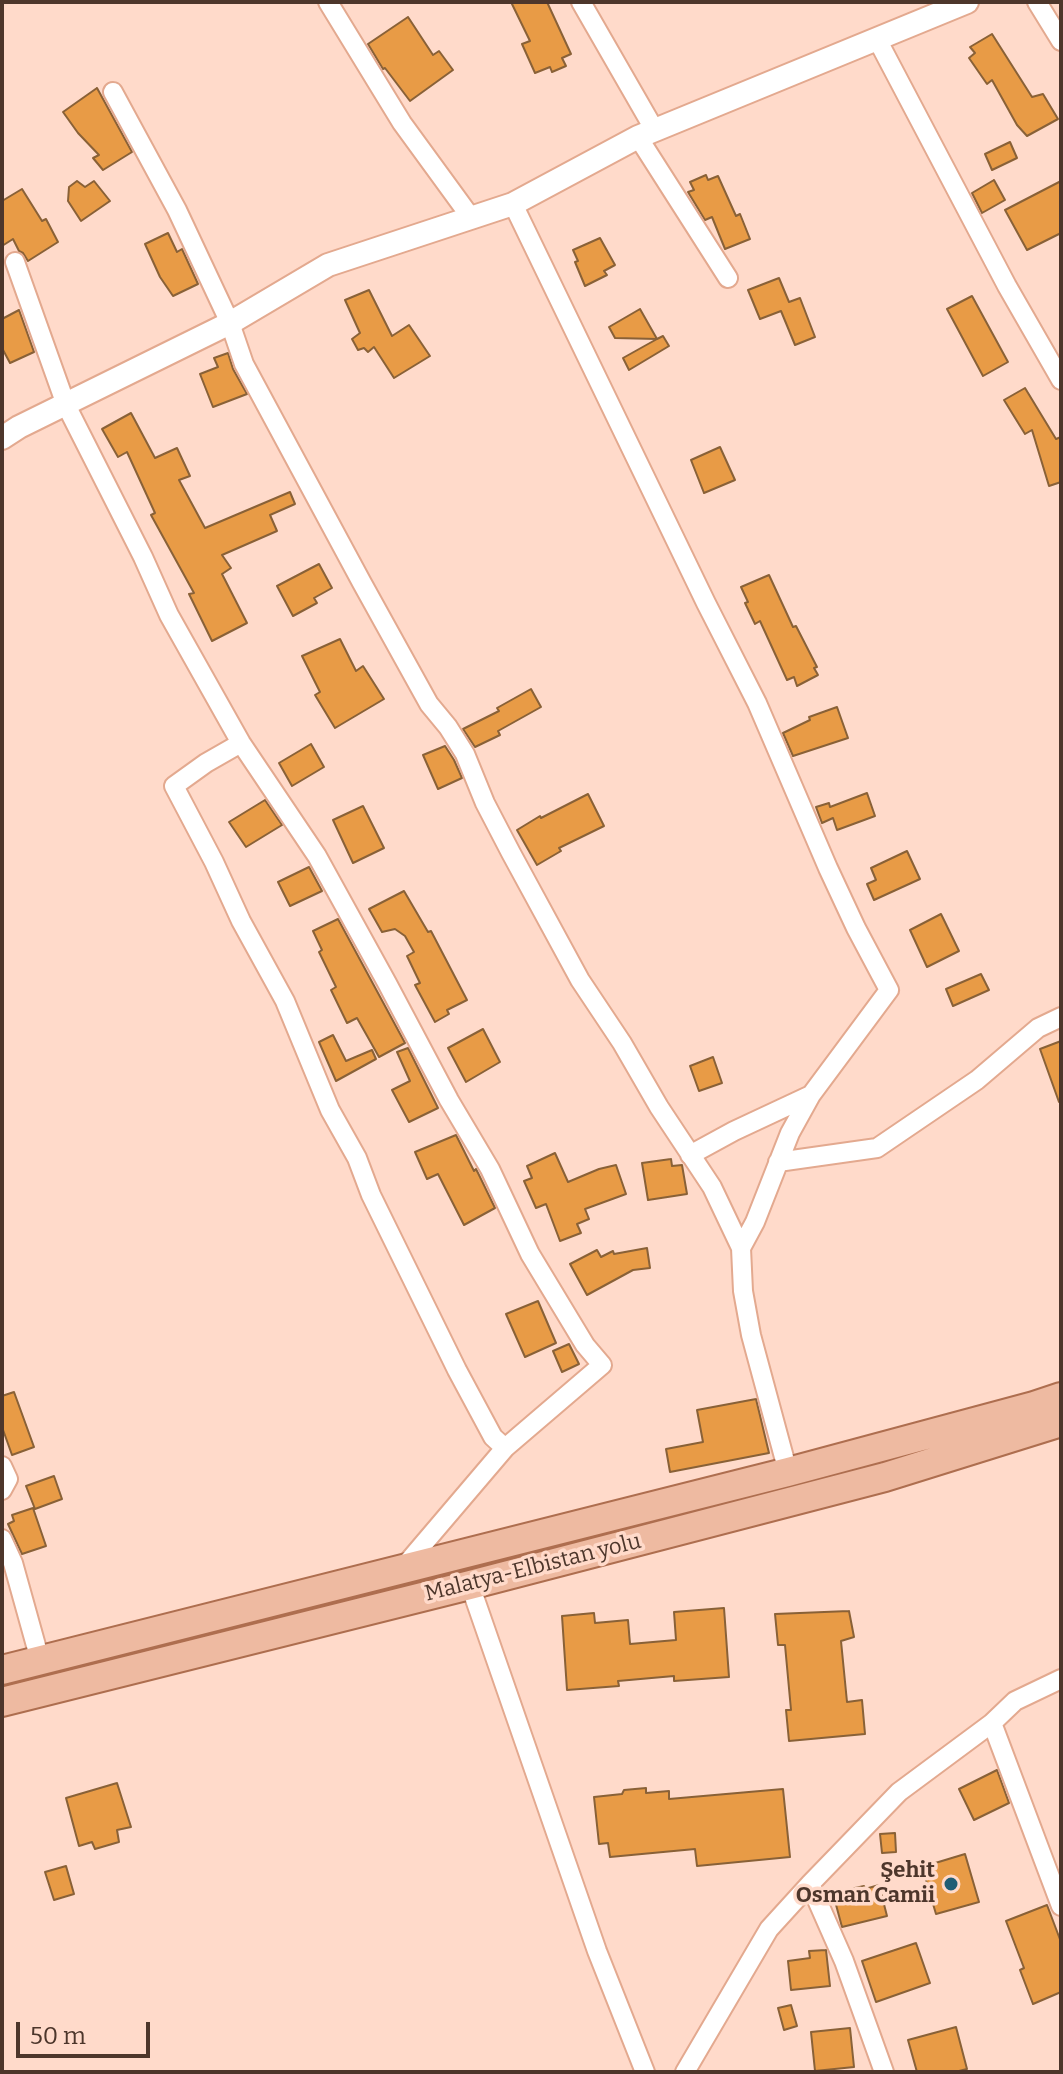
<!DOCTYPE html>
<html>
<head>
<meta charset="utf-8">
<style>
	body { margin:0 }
	#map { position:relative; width:1063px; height:2074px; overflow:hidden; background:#ffdaca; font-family:Bitter,serif }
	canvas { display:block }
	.frame { position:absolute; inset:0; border:4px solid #4d362b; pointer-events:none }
	.scale { position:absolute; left:16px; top:2022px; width:134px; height:36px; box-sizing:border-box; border:4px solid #4d362b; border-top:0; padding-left:10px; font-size:24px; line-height:28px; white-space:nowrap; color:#4d362b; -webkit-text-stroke:6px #ffdaca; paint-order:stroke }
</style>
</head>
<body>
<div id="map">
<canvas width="1063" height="2074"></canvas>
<div class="frame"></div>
<div class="scale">50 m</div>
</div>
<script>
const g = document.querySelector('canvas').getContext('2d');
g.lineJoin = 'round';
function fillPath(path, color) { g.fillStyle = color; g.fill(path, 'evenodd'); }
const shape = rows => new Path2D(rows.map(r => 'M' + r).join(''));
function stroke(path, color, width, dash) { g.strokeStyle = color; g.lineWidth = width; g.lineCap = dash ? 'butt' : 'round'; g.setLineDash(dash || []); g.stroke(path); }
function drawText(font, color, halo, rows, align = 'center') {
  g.font = font + ' Bitter,serif'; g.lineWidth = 7; g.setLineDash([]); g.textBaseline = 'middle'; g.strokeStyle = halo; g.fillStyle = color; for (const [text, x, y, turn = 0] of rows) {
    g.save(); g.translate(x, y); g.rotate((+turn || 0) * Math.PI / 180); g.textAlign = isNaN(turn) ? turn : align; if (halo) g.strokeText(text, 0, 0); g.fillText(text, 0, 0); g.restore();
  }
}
const building = shape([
	[511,2,547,2,571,54,562,58,566,66,552,72,550,67,535,73,522,44,530,41,511,2],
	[408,17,433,55,439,51,453,70,410,101,385,68,383,69,368,44,408,17],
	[992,34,1032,97,1043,94,1058,119,1027,136,1017,125,992,80,987,84,969,58,975,53,970,47,992,34],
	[97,88,132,152,103,170,93,158,99,155,78,133,63,112,97,88],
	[1010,142,1017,158,992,170,985,154,1010,142],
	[706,175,708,180,718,176,736,216,740,214,750,239,725,249,712,217,705,220,688,192,694,190,690,182,706,175],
	[994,180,1005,200,982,213,972,193,994,180],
	[77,181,85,187,94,181,110,201,81,221,68,201,69,187,77,181],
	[1061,181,1061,233,1027,250,1005,210,1061,181],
	[22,189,42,221,46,219,58,242,28,261,23,253,19,251,13,239,2,246,2,201,22,189],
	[168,233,177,252,182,249,198,284,173,296,160,277,145,244,168,233],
	[600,238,615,265,604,271,607,275,585,286,575,262,578,261,573,250,600,238],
	[779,278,789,302,800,298,815,337,795,345,781,311,760,319,748,290,779,278],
	[369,290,392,336,409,325,430,356,394,378,374,347,368,352,364,348,358,350,352,339,360,333,345,300,369,290],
	[972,296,1008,362,983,376,947,309,972,296],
	[640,309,657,339,663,336,669,346,629,370,623,358,657,339,615,338,609,327,640,309],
	[19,310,34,352,10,363,2,348,2,319,19,310],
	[228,353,233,369,247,394,213,407,200,374,218,367,214,358,228,353],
	[1025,388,1056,439,1061,437,1061,482,1049,486,1032,430,1025,434,1004,400,1025,388],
	[131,413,155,458,177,448,190,476,179,480,205,528,290,492,295,504,270,515,277,531,222,555,231,568,222,574,247,623,212,641,189,594,194,593,151,515,155,513,127,452,118,457,102,429,131,413],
	[720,447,735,480,704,493,691,460,720,447],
	[319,564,332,588,314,598,317,603,293,616,277,586,319,564],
	[769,575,793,627,796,626,817,667,814,668,818,675,797,686,794,677,787,680,760,621,755,624,745,603,748,602,741,587,769,575],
	[340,639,356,671,363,666,384,699,335,728,315,695,320,692,302,656,340,639],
	[531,689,541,707,498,731,500,735,475,747,463,729,499,711,497,708,531,689],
	[837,707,848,738,793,756,783,733,810,720,809,717,837,707],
	[311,744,324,767,292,786,279,763,311,744],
	[445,746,454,760,462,778,438,789,423,755,445,746],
	[867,793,875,816,837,830,833,818,822,823,816,807,829,803,830,807,867,793],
	[588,794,604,826,559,848,561,851,537,865,517,830,540,816,541,818,588,794],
	[265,800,282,825,246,847,229,822,265,800],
	[363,806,384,848,353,863,333,820,363,806],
	[907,851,920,879,874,900,867,884,876,880,871,868,907,851],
	[309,867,322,891,290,906,278,882,309,867],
	[404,891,428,932,431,931,467,1000,447,1010,449,1014,435,1022,415,985,420,983,407,956,414,952,405,936,395,929,382,932,369,909,404,891],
	[941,914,959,951,927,967,910,930,941,914],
	[338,919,405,1043,379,1057,357,1018,347,1023,331,990,336,987,319,952,322,950,313,931,338,919],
	[981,974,989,990,953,1006,946,989,981,974],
	[483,1029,500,1062,466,1082,448,1048,483,1029],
	[333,1035,346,1061,372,1050,376,1059,336,1081,319,1042,333,1035],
	[1061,1041,1061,1102,1059,1102,1040,1049,1061,1041],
	[408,1048,438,1108,409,1122,392,1090,410,1081,397,1052,408,1048],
	[713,1057,722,1083,699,1091,690,1066,713,1057],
	[456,1135,474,1171,476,1169,479,1175,495,1208,464,1225,438,1174,427,1179,415,1152,456,1135],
	[555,1153,568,1182,599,1169,616,1165,626,1194,585,1209,589,1219,577,1224,581,1233,560,1241,546,1204,536,1208,524,1181,532,1178,527,1166,555,1153],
	[671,1159,672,1166,682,1165,687,1194,648,1200,642,1163,671,1159],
	[647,1248,650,1268,633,1270,587,1295,570,1264,597,1250,601,1257,613,1251,614,1254,647,1248],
	[538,1301,556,1343,525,1357,506,1314,538,1301],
	[569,1344,579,1364,562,1372,553,1351,569,1344],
	[14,1392,34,1447,12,1455,2,1427,2,1396,14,1392],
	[756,1399,769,1453,670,1472,666,1449,703,1442,697,1410,756,1399],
	[54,1476,62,1499,35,1509,26,1486,54,1476],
	[33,1508,46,1546,22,1554,8,1524,14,1521,12,1515,33,1508],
	[724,1608,729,1677,674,1681,674,1676,618,1681,619,1686,567,1690,562,1616,594,1613,595,1623,628,1620,630,1644,676,1640,674,1612,724,1608],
	[849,1611,854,1637,841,1641,847,1702,862,1700,865,1734,789,1741,786,1710,791,1710,785,1645,778,1645,775,1614,849,1611],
	[997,1770,1009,1803,974,1820,959,1789,997,1770],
	[117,1783,131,1827,117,1830,119,1842,95,1849,92,1842,79,1846,66,1798,117,1783],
	[646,1788,646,1793,669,1791,669,1799,783,1789,790,1857,697,1866,695,1849,610,1857,608,1843,599,1844,594,1797,622,1794,624,1790,646,1788],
	[895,1833,896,1852,882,1853,880,1834,895,1833],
	[965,1854,979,1902,936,1914,922,1867,965,1854],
	[66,1866,74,1894,54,1900,45,1872,66,1866],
	[879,1885,887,1916,842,1927,835,1901,848,1897,846,1890,864,1886,865,1889,879,1885],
	[1047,1905,1061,1942,1061,1992,1033,2004,1020,1970,1024,1968,1006,1921,1047,1905],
	[916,1943,930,1983,876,2002,862,1961,916,1943],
	[826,1950,830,1986,791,1990,788,1961,810,1958,809,1951,826,1950],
	[791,2005,797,2026,784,2030,778,2008,791,2005],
	[956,2027,967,2069,955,2072,917,2072,908,2040,956,2027],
	[850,2028,854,2067,815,2071,811,2032,850,2028]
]);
const minor = shape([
	[328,2,402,123,472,219],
	[581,2,650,122,651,132],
	[1037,2,1061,41],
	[877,39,1007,286,1061,380],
	[113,92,177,210,230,323,244,364,362,583,429,704,448,727,465,754,485,803,511,853,580,980,622,1043,659,1107,712,1187,741,1248],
	[638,137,728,278],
	[513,204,706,603,757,703,828,868,856,928,889,990,811,1095,790,1133,755,1222,741,1248,743,1291,751,1335,788,1472],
	[15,262,66,405,143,557,169,615,241,743,317,856,387,983,449,1100,490,1169,530,1254,585,1345,602,1365,505,1448,402,1569],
	[241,743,206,763,174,786,214,862,241,921,285,1001,330,1110,357,1158,371,1195,457,1370,493,1437,505,1448],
	[690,1155,734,1131,811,1095],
	[778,1162,877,1148,977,1080,1038,1028,1061,1017],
	[2,1466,8,1479,2,1490],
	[2,1539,13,1563,40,1660],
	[470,1585,597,1951,645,2072],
	[992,1723,1015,1701,1061,1679],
	[810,1884,844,1961,884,2072],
	[685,2072,769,1929,810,1884,899,1792,992,1723,1061,1906]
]);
const tertiary = shape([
	[2,438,19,427,230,323,328,265,513,204,638,137,967,2]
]);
const primary = shape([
	[2,1670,788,1472,1034,1406,1061,1397],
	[2,1702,470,1585,885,1477,1061,1422]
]);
const markers = [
	[951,1884,8,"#205e75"]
];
const streetNames = [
	["Malatya-Elbistan yolu",533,1568,-14]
];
const poiNames = [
	["Şehit",935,1871],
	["Osman Camii",935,1896]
];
fillPath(building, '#e89b46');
stroke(building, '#896137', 2);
stroke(minor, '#e3a98f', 22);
stroke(tertiary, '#e3a98f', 26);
stroke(primary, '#ae6e4f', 32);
stroke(minor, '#fff', 18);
stroke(tertiary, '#fff', 22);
stroke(primary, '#eebaa1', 28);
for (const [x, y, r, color] of markers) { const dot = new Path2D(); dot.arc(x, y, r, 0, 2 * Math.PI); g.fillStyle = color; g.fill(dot); stroke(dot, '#ffdaca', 3); }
drawText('22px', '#4d362b', '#ffdaca', streetNames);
drawText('bold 22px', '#4d362b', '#ffdaca', poiNames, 'right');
</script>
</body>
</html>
